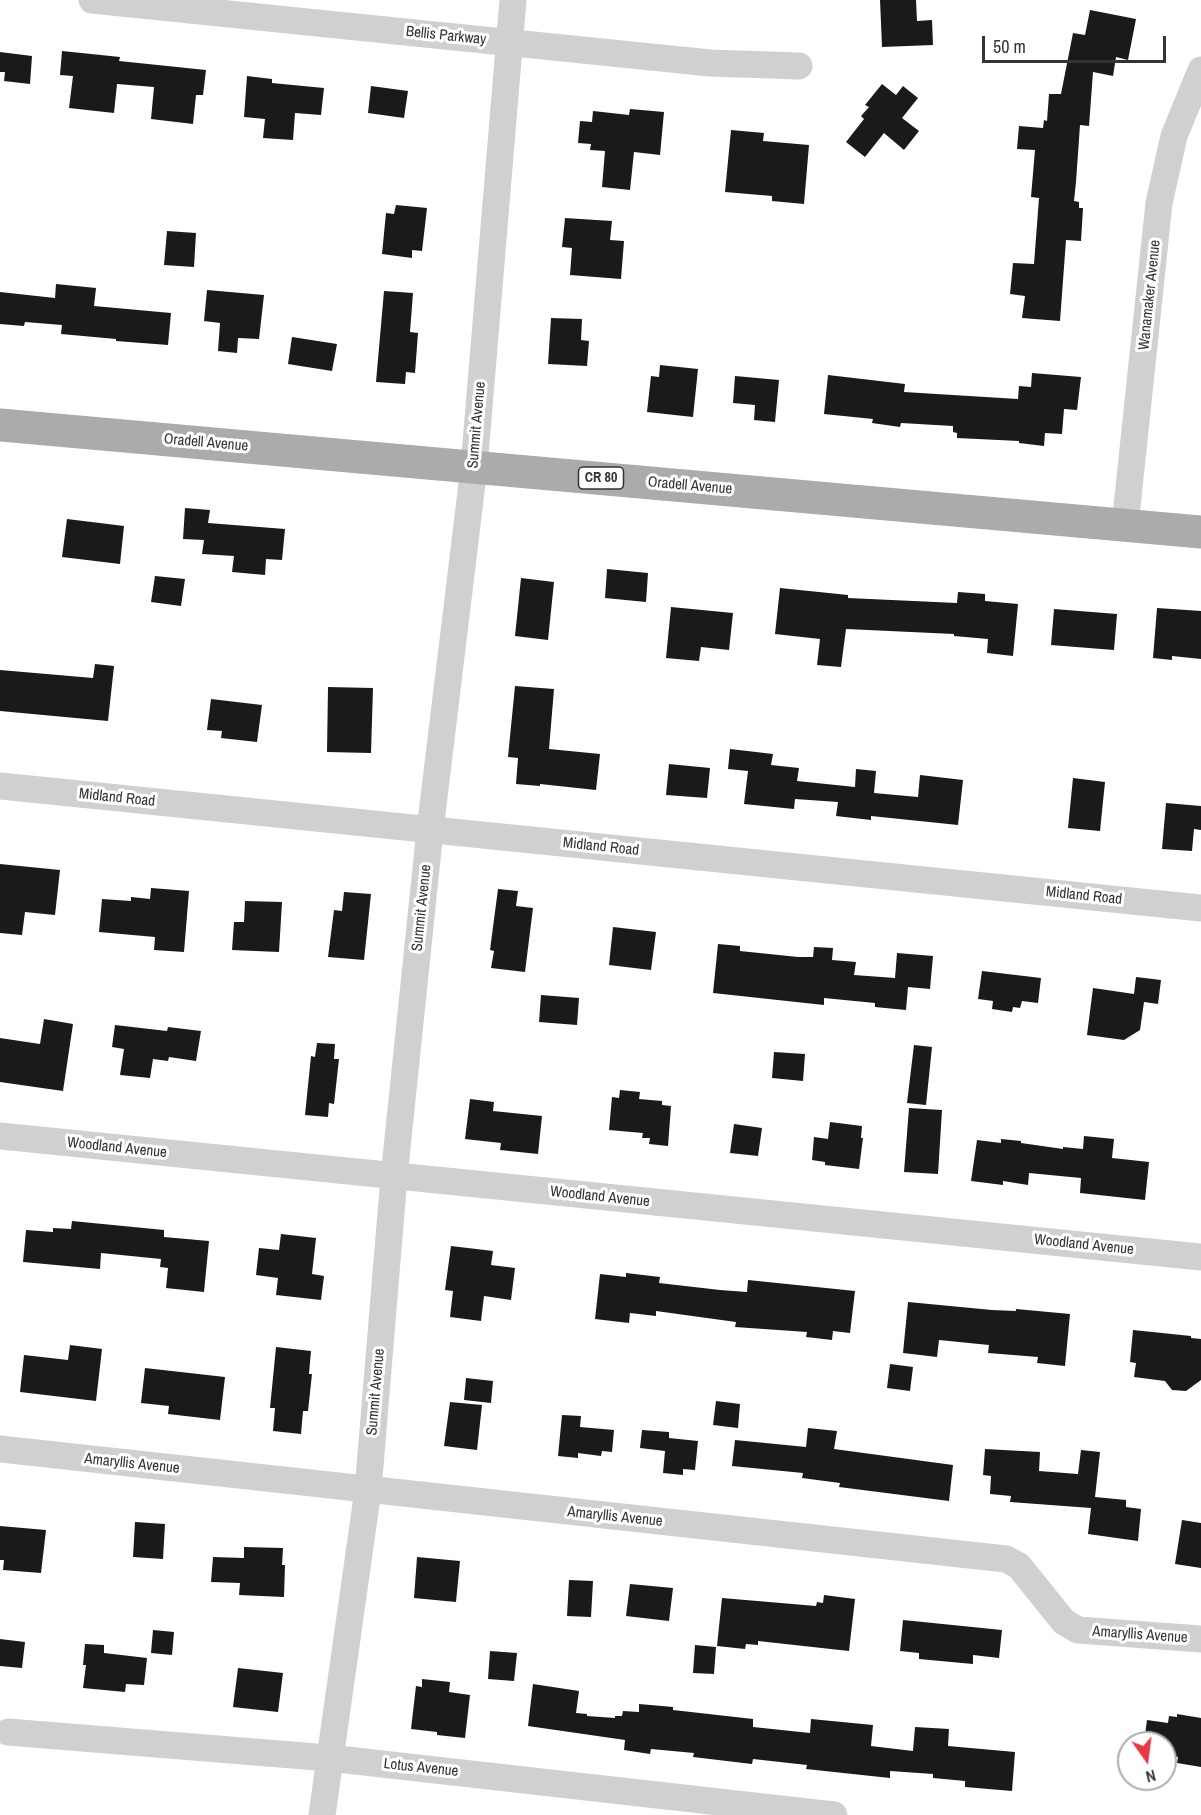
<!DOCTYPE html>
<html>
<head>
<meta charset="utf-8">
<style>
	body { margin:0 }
	#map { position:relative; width:1201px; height:1815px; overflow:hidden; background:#fff; font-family:"Archivo Narrow",sans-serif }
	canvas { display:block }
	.north { position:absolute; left:1117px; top:1731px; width:60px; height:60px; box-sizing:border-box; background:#fff; border:2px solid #adadad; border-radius:50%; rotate:166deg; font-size:16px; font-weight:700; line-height:24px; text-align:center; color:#333 }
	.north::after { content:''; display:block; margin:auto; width:21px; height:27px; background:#e63946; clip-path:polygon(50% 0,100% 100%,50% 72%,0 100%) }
	.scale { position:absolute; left:982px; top:36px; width:184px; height:27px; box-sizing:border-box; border:3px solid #333; border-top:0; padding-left:8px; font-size:18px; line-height:21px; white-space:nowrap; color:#333; -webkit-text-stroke:4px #fff; paint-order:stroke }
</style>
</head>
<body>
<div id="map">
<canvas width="1201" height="1815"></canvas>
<div class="north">N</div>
<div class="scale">50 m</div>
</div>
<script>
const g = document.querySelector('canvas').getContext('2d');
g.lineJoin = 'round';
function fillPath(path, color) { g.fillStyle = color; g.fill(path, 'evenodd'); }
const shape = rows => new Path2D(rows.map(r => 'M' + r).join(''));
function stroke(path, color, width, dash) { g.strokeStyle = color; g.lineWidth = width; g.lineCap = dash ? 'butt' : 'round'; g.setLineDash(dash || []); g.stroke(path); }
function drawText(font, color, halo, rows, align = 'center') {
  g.font = font + ' "Archivo Narrow",sans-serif'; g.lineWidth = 6; g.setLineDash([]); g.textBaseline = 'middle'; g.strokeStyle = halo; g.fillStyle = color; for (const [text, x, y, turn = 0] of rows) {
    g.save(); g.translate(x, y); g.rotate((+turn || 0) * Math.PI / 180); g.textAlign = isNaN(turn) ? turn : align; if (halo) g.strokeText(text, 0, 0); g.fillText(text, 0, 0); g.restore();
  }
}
const building = shape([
	[880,0,916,0,917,21,932,20,933,45,882,47],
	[1090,10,1136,19,1128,60,1116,57,1113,76,1093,72,1089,126,1080,125,1076,182,1074,201,1079,202,1079,208,1083,208,1081,241,1066,240,1060,321,1022,318,1025,296,1010,294,1013,263,1034,264,1039,198,1031,197,1035,150,1017,149,1019,126,1043,128,1044,120,1047,121,1049,94,1061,94,1073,33,1085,35],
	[62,51,120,57,119,61,206,70,203,95,196,95,193,124,151,119,154,87,117,84,114,113,69,108,73,76,60,75],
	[0,52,32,56,30,84,4,81,5,72,0,72],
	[247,76,272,79,272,83,324,88,321,115,295,113,293,140,263,138,265,119,244,117],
	[882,84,896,95,903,86,918,98,902,118,919,131,904,150,884,133,865,157,846,142,864,119,861,116,869,107,865,105],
	[371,86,408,91,404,118,368,113],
	[630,109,664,112,660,155,634,152,630,190,602,187,605,151,590,150,591,144,578,143,580,121,592,122,593,111,629,115],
	[731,130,764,133,763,141,809,145,804,204,772,201,772,196,725,192],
	[396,205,427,208,422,251,412,250,412,258,382,254,386,213,394,214],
	[565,218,612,221,610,240,624,241,621,279,570,275,572,248,562,247],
	[167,231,196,233,194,267,164,265],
	[56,284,96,288,94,306,171,313,168,345,116,341,116,339,61,334,62,325,25,322,24,326,0,324,0,292,55,298],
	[207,290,264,295,259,339,238,338,237,353,218,351,220,323,204,321],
	[384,291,413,293,410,332,418,333,415,373,406,372,405,384,376,382],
	[551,318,582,319,581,340,589,341,587,366,548,364],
	[292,337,337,344,332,371,288,364],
	[660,365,698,369,693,417,647,412,651,376,659,377],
	[1032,373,1081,377,1077,410,1064,409,1062,434,1045,433,1044,446,1019,443,1019,441,957,438,957,433,953,432,953,426,901,423,900,427,872,423,873,419,824,414,828,375,905,384,904,392,1018,399,1019,386,1031,387],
	[735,376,779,380,775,422,754,420,755,405,733,403],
	[185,508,210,510,208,523,285,529,282,560,266,559,265,575,232,572,234,556,202,554,204,540,183,539],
	[67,519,124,526,120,564,62,557],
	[607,569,648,573,646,602,605,598],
	[155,576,185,579,181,606,151,602],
	[521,578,554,582,548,640,515,636],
	[780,588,848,595,848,598,957,603,958,592,985,594,985,601,1018,604,1013,656,987,653,988,639,954,636,954,634,846,629,841,667,817,665,820,639,775,634],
	[671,607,733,613,729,650,701,647,699,661,666,658],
	[1157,608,1201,611,1201,659,1172,656,1172,660,1153,658],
	[1054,609,1117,614,1114,650,1051,645],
	[95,664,114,666,108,721,0,711,0,670,93,678],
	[515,686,554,689,549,749,600,754,596,790,540,784,540,786,516,784,518,758,508,757],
	[328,687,373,688,371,753,327,752],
	[211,699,262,705,257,742,221,738,222,731,207,730],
	[730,749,773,754,771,765,799,768,797,781,855,787,856,769,876,771,874,793,918,797,920,775,963,780,958,825,871,816,871,820,836,816,838,802,795,799,794,809,744,804,748,771,728,769],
	[669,764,710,768,707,798,666,795],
	[1073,778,1105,782,1100,831,1068,828],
	[1166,803,1201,806,1201,830,1194,829,1192,851,1162,849],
	[0,864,60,870,55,915,25,912,22,935,0,933],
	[151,888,189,891,184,952,154,950,155,937,99,932,102,899,131,901,131,897,150,899],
	[498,889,518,891,516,906,533,908,525,972,491,968,494,951,490,950],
	[344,892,371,894,364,960,328,957,334,910,342,911],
	[245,901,282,902,279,952,232,950,234,922,244,922],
	[613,927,656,932,651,970,609,965],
	[718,944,740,946,740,951,798,957,813,957,814,947,833,948,832,960,856,962,854,975,895,978,897,953,933,956,930,989,908,987,906,1010,875,1007,875,1003,824,998,824,1005,713,993],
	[982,971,1041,978,1038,1003,1022,1001,1020,1008,1013,1007,1012,1012,992,1009,993,1001,978,999],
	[1136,977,1161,980,1158,1004,1144,1002,1140,1030,1124,1040,1087,1035,1093,988,1134,994],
	[541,995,579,998,577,1025,539,1022],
	[44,1019,73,1024,63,1091,0,1082,0,1038,40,1044],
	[115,1025,167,1031,168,1027,201,1031,196,1061,169,1057,168,1061,153,1059,150,1078,120,1075,124,1049,112,1047],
	[317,1043,335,1044,334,1059,339,1059,334,1104,329,1103,328,1117,305,1115,311,1056,315,1057],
	[914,1045,932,1047,926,1105,907,1103],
	[774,1052,805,1054,803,1081,772,1078],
	[620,1090,640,1092,639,1099,662,1101,662,1105,671,1106,668,1146,649,1144,650,1138,642,1138,643,1133,609,1130,612,1097,619,1098],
	[470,1099,494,1102,493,1111,542,1116,538,1154,500,1150,501,1143,465,1139],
	[909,1108,942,1110,938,1174,904,1172],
	[830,1122,862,1126,861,1138,863,1138,859,1169,825,1165,825,1162,812,1160,814,1137,828,1139],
	[734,1124,762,1128,758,1156,730,1153],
	[1084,1136,1114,1139,1112,1158,1149,1162,1145,1200,1080,1193,1081,1178,1029,1173,1028,1185,1003,1181,1003,1185,971,1181,977,1140,1001,1143,1001,1139,1021,1141,1021,1143,1063,1149,1063,1147,1083,1149],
	[72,1221,164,1230,164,1237,209,1241,204,1292,166,1288,168,1268,160,1267,161,1259,101,1253,100,1269,23,1262,26,1230,53,1232,53,1228,71,1229],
	[281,1234,316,1238,312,1274,324,1276,321,1300,276,1295,278,1278,256,1275,259,1248,279,1250],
	[451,1246,493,1251,491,1265,515,1268,511,1300,484,1296,481,1321,450,1317,453,1291,445,1290],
	[626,1273,660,1277,659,1283,720,1290,747,1292,748,1280,855,1291,850,1333,833,1331,832,1340,806,1337,807,1332,735,1327,736,1322,656,1311,656,1316,630,1313,629,1323,595,1319,600,1274,626,1277],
	[908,1302,992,1310,1016,1311,1016,1309,1070,1314,1065,1366,1037,1363,1038,1357,988,1353,989,1345,939,1340,937,1357,903,1353],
	[1133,1330,1191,1336,1191,1338,1201,1339,1201,1380,1186,1391,1172,1390,1165,1381,1134,1377,1136,1363,1130,1362],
	[70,1345,102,1349,96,1401,20,1392,24,1355,68,1360],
	[276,1347,311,1351,309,1374,312,1374,308,1411,303,1411,301,1434,273,1431,275,1408,270,1408],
	[890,1364,913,1367,910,1391,887,1388],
	[145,1368,225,1377,220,1420,168,1414,169,1406,141,1403],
	[466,1378,493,1381,491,1403,464,1400],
	[716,1401,740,1404,738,1428,713,1425],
	[450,1402,482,1405,477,1450,444,1446],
	[562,1415,581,1416,580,1427,614,1430,612,1452,602,1451,601,1456,578,1453,578,1458,558,1456],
	[808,1428,837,1431,834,1449,953,1465,949,1501,839,1487,840,1483,802,1478,803,1473,732,1466,735,1440,806,1447],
	[642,1430,669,1432,669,1438,698,1441,695,1470,683,1469,683,1475,663,1473,665,1451,640,1448],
	[985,1449,1040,1452,1039,1471,1078,1474,1081,1450,1100,1452,1095,1497,1126,1500,1126,1507,1141,1509,1138,1541,1088,1534,1091,1508,1010,1502,1011,1496,990,1494,991,1476,983,1475],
	[1182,1520,1201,1523,1201,1568,1175,1564],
	[135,1522,165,1524,163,1559,133,1557],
	[0,1526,46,1530,41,1573,3,1570,4,1560,0,1560],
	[244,1547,283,1548,282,1565,285,1565,284,1597,239,1595,240,1583,211,1582,213,1557,244,1558],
	[417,1557,460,1561,456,1602,414,1598],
	[569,1580,593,1581,591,1617,567,1616],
	[630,1584,673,1588,669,1621,626,1616],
	[824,1595,855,1599,849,1651,758,1641,758,1645,746,1644,745,1649,717,1646,722,1598,816,1606,817,1602,823,1603],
	[903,1620,1002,1630,999,1658,973,1655,973,1664,919,1659,919,1653,900,1651],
	[153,1630,174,1632,172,1655,151,1653],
	[0,1639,25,1642,22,1668,0,1666],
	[85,1644,104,1645,104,1653,147,1658,144,1685,126,1684,125,1692,83,1688,86,1665,83,1665],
	[695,1645,716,1647,714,1674,693,1673],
	[490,1651,517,1653,514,1681,488,1679],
	[238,1668,283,1673,278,1712,233,1707],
	[422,1679,450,1682,449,1692,470,1695,465,1738,437,1735,437,1732,411,1729,416,1686,422,1687],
	[533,1684,579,1691,576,1713,587,1714,587,1716,615,1718,615,1716,622,1716,623,1711,639,1712,639,1704,673,1707,673,1710,753,1719,753,1727,810,1733,811,1719,873,1725,871,1746,913,1751,915,1727,949,1729,948,1746,1015,1752,1012,1791,965,1787,965,1781,933,1778,933,1774,890,1771,890,1778,806,1769,807,1765,753,1759,752,1764,693,1757,694,1753,651,1749,650,1754,624,1750,625,1740,528,1726],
	[1177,1714,1201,1718,1201,1767,1177,1763,1178,1757,1172,1756,1173,1752,1165,1751,1165,1743,1144,1743,1147,1720,1168,1723,1169,1716,1177,1717]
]);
const street = shape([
	[92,0,710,63,799,66],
	[1125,525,1159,203,1174,136,1201,70],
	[0,786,1201,908],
	[0,1136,1201,1257],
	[0,1449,1006,1559,1019,1566,1064,1622,1078,1630,1201,1639],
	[8,1732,329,1758,834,1815],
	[322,1815,368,1490,394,1177,430,830,474,467,513,0]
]);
const primary = shape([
	[0,425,1201,532]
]);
const shields = [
	[601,478,45]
];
const shieldNames = [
	["CR 80",601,478]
];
const streetNames = [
	["Bellis Parkway",446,36,6],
	["Wanamaker Avenue",1150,295,-84],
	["Summit Avenue",477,425,-85],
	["Oradell Avenue",206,443,5],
	["Oradell Avenue",690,486,5],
	["Midland Road",117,798,6],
	["Midland Road",601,847,6],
	["Midland Road",1084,896,6],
	["Summit Avenue",422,908,-84],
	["Woodland Avenue",117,1148,6],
	["Woodland Avenue",600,1197,6],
	["Woodland Avenue",1084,1245,6],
	["Summit Avenue",376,1392,-85],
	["Amaryllis Avenue",132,1464,6],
	["Amaryllis Avenue",615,1517,6],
	["Amaryllis Avenue",1140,1635,4],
	["Lotus Avenue",421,1768,6]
];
fillPath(building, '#1a1a1a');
stroke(street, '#d0d0d0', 27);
stroke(primary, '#ababab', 33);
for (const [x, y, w] of shields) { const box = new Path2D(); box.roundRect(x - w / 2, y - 11, w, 22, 4.5); g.fillStyle = '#fff'; g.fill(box); stroke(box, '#333', 1.5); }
drawText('bold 14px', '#333', null, shieldNames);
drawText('15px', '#333', '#fff', streetNames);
</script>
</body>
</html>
